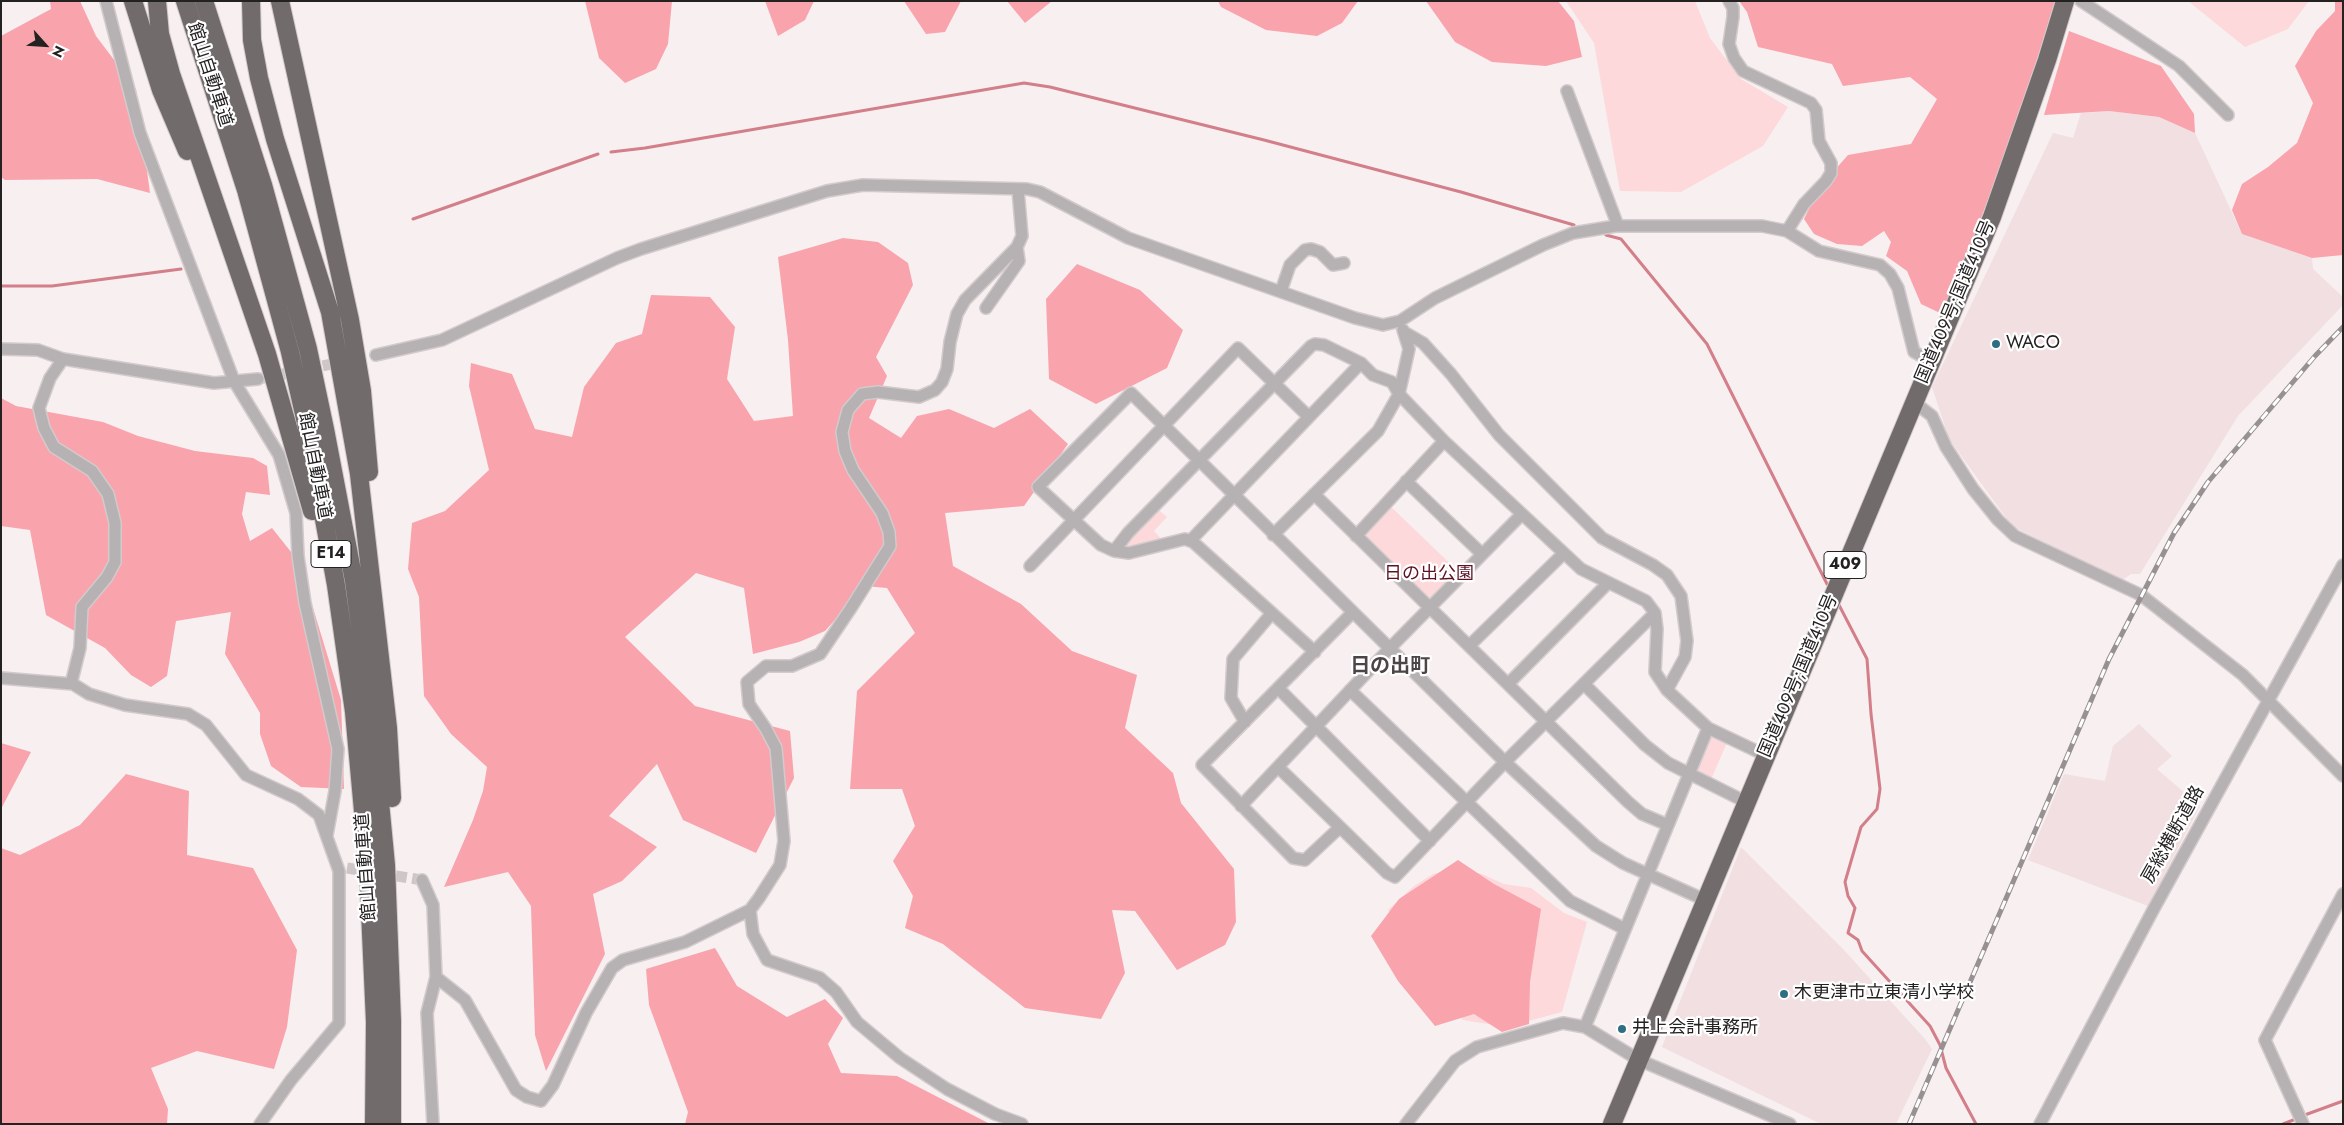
<!DOCTYPE html>
<html>
<head>
<meta charset="utf-8">
<style>
	body { margin:0 }
	#map { position:relative; width:2344px; height:1125px; overflow:hidden; background:#f8eff0; font-family:Jost,sans-serif }
	canvas { display:block }
	.frame { position:absolute; inset:0; border:2px solid #242121; pointer-events:none }
	.north { position:absolute; left:20px; top:20px; width:50px; height:50px; -webkit-text-stroke:4px #fff; paint-order:stroke; rotate:116deg; font-size:14px; font-weight:700; line-height:20px; text-align:center; color:#242121 }
	.north::after { content:''; display:block; margin:auto; width:18px; height:22px; background:#242121; clip-path:polygon(50% 0,100% 100%,50% 72%,0 100%) }
</style>
</head>
<body>
<div id="map">
<canvas width="2344" height="1125"></canvas>
<div class="frame"></div>
<div class="north">N</div>
</div>
<script>
const g = document.querySelector('canvas').getContext('2d');
g.lineJoin = 'round';
function fillPath(path, color) { g.fillStyle = color; g.fill(path, 'evenodd'); }
const shape = rows => new Path2D(rows.map(r => 'M' + r).join(''));
function stroke(path, color, width, dash) { g.strokeStyle = color; g.lineWidth = width; g.lineCap = dash ? 'butt' : 'round'; g.setLineDash(dash || []); g.stroke(path); }
function drawText(font, color, halo, rows, align = 'center') {
  g.font = font + ' Jost,"Noto Sans JP",sans-serif'; g.lineWidth = 4.5; g.setLineDash([]); g.textBaseline = 'middle'; g.strokeStyle = halo; g.fillStyle = color; for (const [text, x, y, turn = 0] of rows) {
    g.save(); g.translate(x, y); g.rotate((+turn || 0) * Math.PI / 180); g.textAlign = isNaN(turn) ? turn : align; if (halo) g.strokeText(text, 0, 0); g.fillText(text, 0, 0); g.restore();
  }
}
const built = shape([
	[2109,111,2159,117,2195,133,2242,234,2312,258,2313,269,2343,297,2343,305,2238,416,2140,574,2131,574,2121,581,2012,526,1949,439,1932,387,2053,133,2073,138,2081,113],
	[2139,724,2172,756,2157,769,2200,806,2148,906,2028,860,2064,774,2105,781,2113,746],
	[1741,847,1843,949,1925,1039,1932,1049,1896,1124,1821,1124,1662,1047]
]);
const green = shape([
	[1566,1,1695,1,1710,38,1741,79,1788,107,1763,146,1681,192,1620,191,1594,43],
	[2188,1,2309,1,2288,29,2245,47],
	[1387,503,1462,575,1430,608,1356,536],
	[1154,506,1167,517,1154,531,1166,544,1114,551],
	[1708,728,1729,738,1709,784,1689,775],
	[1458,868,1482,874,1504,884,1531,888,1564,913,1587,922,1562,1012,1506,1027,1463,1020,1428,972,1421,955,1388,910,1414,886,1433,874]
]);
const forest = shape([
	[50,1,80,1,96,36,136,89,150,193,97,179,5,180,1,177,1,36,51,9],
	[585,1,672,1,668,44,656,69,625,83,599,58],
	[765,1,814,1,805,20,778,36],
	[904,1,961,1,945,32,926,34],
	[1007,1,1052,1,1025,23],
	[1218,1,1358,1,1342,23,1317,36,1266,30,1221,7],
	[1426,1,1558,1,1574,21,1582,57,1546,66,1492,62,1455,42],
	[1739,1,2055,1,2018,121,1947,307,1940,313,1921,304,1907,271,1886,256,1891,242,1884,231,1862,246,1837,244,1814,234,1804,219,1812,203,1811,197,1848,155,1911,144,1937,99,1910,77,1843,86,1832,64,1758,47,1747,12],
	[2335,1,2343,1,2343,255,2312,258,2242,234,2232,210,2242,184,2268,167,2297,143,2313,103,2295,66,2316,31,2335,11],
	[2069,31,2161,66,2194,114,2195,133,2159,117,2109,111,2044,115],
	[843,238,878,242,908,263,913,285,876,357,887,376,869,418,901,438,917,416,949,409,994,428,1030,409,1068,444,1024,506,945,513,953,566,1021,604,1072,651,1137,675,1125,728,1173,773,1181,803,1234,869,1236,922,1225,945,1177,970,1135,911,1112,910,1125,973,1101,1019,1025,1008,943,944,905,928,913,896,893,861,915,826,902,789,850,789,857,691,915,633,887,588,865,586,825,631,799,642,753,654,744,588,696,573,625,637,695,706,790,731,794,778,756,853,683,820,657,764,609,816,657,847,622,881,593,894,605,954,546,1071,535,1035,531,906,508,872,444,887,473,820,483,791,487,767,451,734,424,696,419,597,408,569,412,523,445,511,489,470,469,386,471,363,512,374,535,429,572,437,584,387,616,343,642,334,651,295,710,297,735,327,727,379,754,421,793,416,788,340,778,257],
	[1077,264,1140,290,1183,330,1167,368,1096,404,1049,379,1046,299],
	[1,398,16,406,103,422,138,436,195,451,253,458,267,466,270,495,246,492,242,514,250,541,272,528,299,562,341,700,344,789,301,787,271,766,260,734,260,713,225,654,231,612,176,621,167,676,151,687,131,675,105,648,46,615,30,530,1,526],
	[1,743,31,752,1,809],
	[126,774,189,791,187,855,253,868,297,950,287,1027,274,1069,197,1051,151,1068,168,1109,167,1124,1,1124,1,848,20,855,80,825],
	[1458,860,1494,884,1541,909,1530,982,1529,1024,1502,1032,1474,1014,1435,1026,1398,981,1371,936,1399,899],
	[715,948,737,986,787,1017,825,999,843,1018,828,1044,841,1073,897,1076,990,1124,685,1124,688,1112,649,1005,646,969]
]);
const stream = shape([
	[611,152,645,148,1024,83,1050,87,1264,140,1461,192,1574,225],
	[413,219,598,154],
	[1606,235,1621,239,1707,344,1827,584],
	[1,286,52,286,181,269],
	[1839,605,1867,659,1871,714,1880,789,1877,809,1861,827,1845,882,1848,896,1855,908,1848,933,1858,940,1862,951,1930,1026,1940,1045,1946,1068,1976,1124],
	[2302,1116,2343,1101],
	[2283,1124,2296,1119]
]);
const minorTunnel = shape([
	[258,379,376,355],
	[347,868,422,880]
]);
const minor = shape([
	[106,1,140,133,234,381,279,455,296,513,298,556,305,603,338,749,335,791,327,835],
	[1729,1,1733,8,1733,17,1729,44,1734,58,1743,71,1811,103,1816,110,1819,141,1831,163,1831,173,1826,181,1804,204,1787,231],
	[2081,1,2179,66,2228,115],
	[1567,91,1618,226],
	[1281,291,1290,265,1305,250,1311,249,1320,252,1333,265,1344,263],
	[986,308,1019,261,1017,247],
	[1404,332,1423,343,1451,374,1499,435,1602,538,1653,565,1667,575,1681,596,1687,641,1685,657,1667,690],
	[1,349,38,350,63,359,214,383,258,379],
	[376,355,442,340,617,258,641,249,827,191,863,185,1027,189,1040,192,1128,238,1355,318,1383,325,1400,321,1435,298,1543,245,1573,233,1616,226,1762,226,1787,231,1819,251,1880,265,1890,274,1898,288,1914,352,1931,361],
	[63,359,50,378,39,408,44,428,54,447,92,471,108,494,115,523,115,562,107,577,82,607,80,648,72,680,73,684,89,694,125,705,188,714,206,725,246,775,298,799,319,815,339,871,339,1023,291,1080,260,1124],
	[1914,402,1932,416,1946,447,1973,489,1998,520,2015,536,2141,595,2243,675,2343,776],
	[1406,481,1482,554],
	[1314,494,1628,802,1642,814,1668,825],
	[1273,535,1378,431,1399,394,1409,349,1403,330],
	[1356,536,1444,441],
	[1190,541,1361,363],
	[1114,551,1128,533,1311,346,1315,344,1324,345,1361,363,1373,375,1392,382,1399,394,1444,441,1581,569,1646,601,1655,613,1657,629,1655,672,1667,690,1708,728,1765,755],
	[1030,566,1238,348,1309,417],
	[1272,613,1315,652],
	[1352,613,1202,765,1293,858,1305,860,1337,830,1342,829,1387,873,1395,877,1505,762,1655,613],
	[1469,646,1563,554],
	[1,678,73,684],
	[1508,684,1608,583],
	[1584,684,1645,745,1668,763,1746,802],
	[1279,689,1430,841],
	[1350,690,1570,901,1625,929],
	[1245,722,1231,698,1233,659,1272,613,1193,542,1185,539,1129,553,1114,551,1101,545,1038,487,1131,393,1505,762,1596,846,1623,863,1705,900],
	[1278,767,1342,829],
	[1241,806,1390,648,1521,515],
	[422,880,433,905,436,977,427,1013,433,1124],
	[750,910,753,934,767,960,820,978,836,992,857,1022,900,1058,947,1089,995,1114,1022,1124],
	[436,977,465,1000,516,1090,527,1097,541,1101,553,1085,586,1013,612,968,623,960,685,942,750,910,759,898,780,865,784,841,776,748,766,729,749,704,747,682,766,666,792,666,820,654,851,608,890,546,889,532,882,513,853,470,845,451,842,432,848,410,862,394,878,392,919,397,935,390,942,382,947,369,950,342,957,314,965,300,1017,247,1022,236,1018,190],
	[1585,1027,1708,728],
	[1406,1124,1455,1061,1477,1047,1563,1023,1585,1027,1639,1060,1790,1124],
	[2040,1124,2152,912,2343,565],
	[2303,1124,2265,1040,2343,894]
]);
const highway = shape([
	[133,1,161,90,187,151],
	[157,1,160,34,171,74,267,354,312,511],
	[185,1,246,190,290,352,308,432,336,585,354,712,368,866,375,1022,374,1124],
	[204,1,263,185,308,349,325,429,354,581,371,708,386,865,392,1021,392,1124],
	[251,1,252,40,259,78,275,139,330,312,359,474,388,728,392,798],
	[280,1,350,320,362,391,369,472],
	[1612,1124,1992,217,2047,60,2065,1]
]);
const rail = shape([
	[1909,1124,2109,659,2174,533,2208,482,2315,356,2343,327]
]);
const markers = [
	[1996,344,5,"#2e6e82"],
	[1784,994,5,"#2e6e82"],
	[1622,1029,5,"#2e6e82"]
];
const shields = [
	[331,554,40],
	[1845,565,42]
];
const shieldNames = [
	["E14",331,554],
	["409",1845,565]
];
const streetNames = [
	["館山自動車道",209,75,72],
	["国道409号;国道410号",1956,302,-67],
	["館山自動車道",314,466,79],
	["国道409号;国道410号",1799,676,-67],
	["房総横断道路",2174,835,-61],
	["館山自動車道",367,867,-94]
];
const poiNames = [
	["WACO",2006,344],
	["木更津市立東清小学校",1794,994],
	["井上会計事務所",1632,1029]
];
const parkNames = [
	["日の出公園",1429,575]
];
const quarterNames = [
	["日の出町",1390,667]
];
fillPath(built, '#f1dfe1');
fillPath(green, '#fdd9dc');
fillPath(forest, '#f9a3ad');
stroke(stream, '#d27f8a', 3);
stroke(minorTunnel, '#cec6c7', 11, [11, 5.5]);
stroke(minor, '#d2cacb', 14);
stroke(highway, '#d2cacb', 20);
stroke(minor, '#b6b2b3', 11);
stroke(highway, '#726b6b', 18);
stroke(rail, '#989192', 5);
stroke(rail, '#fff', 3, [9]);
for (const [x, y, r, color] of markers) { const dot = new Path2D(); dot.arc(x, y, r, 0, 2 * Math.PI); g.fillStyle = color; g.fill(dot); stroke(dot, '#fff', 2); }
for (const [x, y, w] of shields) { const box = new Path2D(); box.roundRect(x - w / 2, y - 13.5, w, 27, 4); g.fillStyle = '#fff'; g.fill(box); stroke(box, '#242121', 1); }
drawText('bold 16px', '#242121', null, shieldNames);
drawText('18px', '#242121', '#fff', streetNames);
drawText('18px', '#242121', '#fff', poiNames, 'left');
drawText('18px', '#5d1224', '#fff', parkNames);
drawText('bold 20px', '#4c4545', '#fff', quarterNames);
</script>
</body>
</html>
